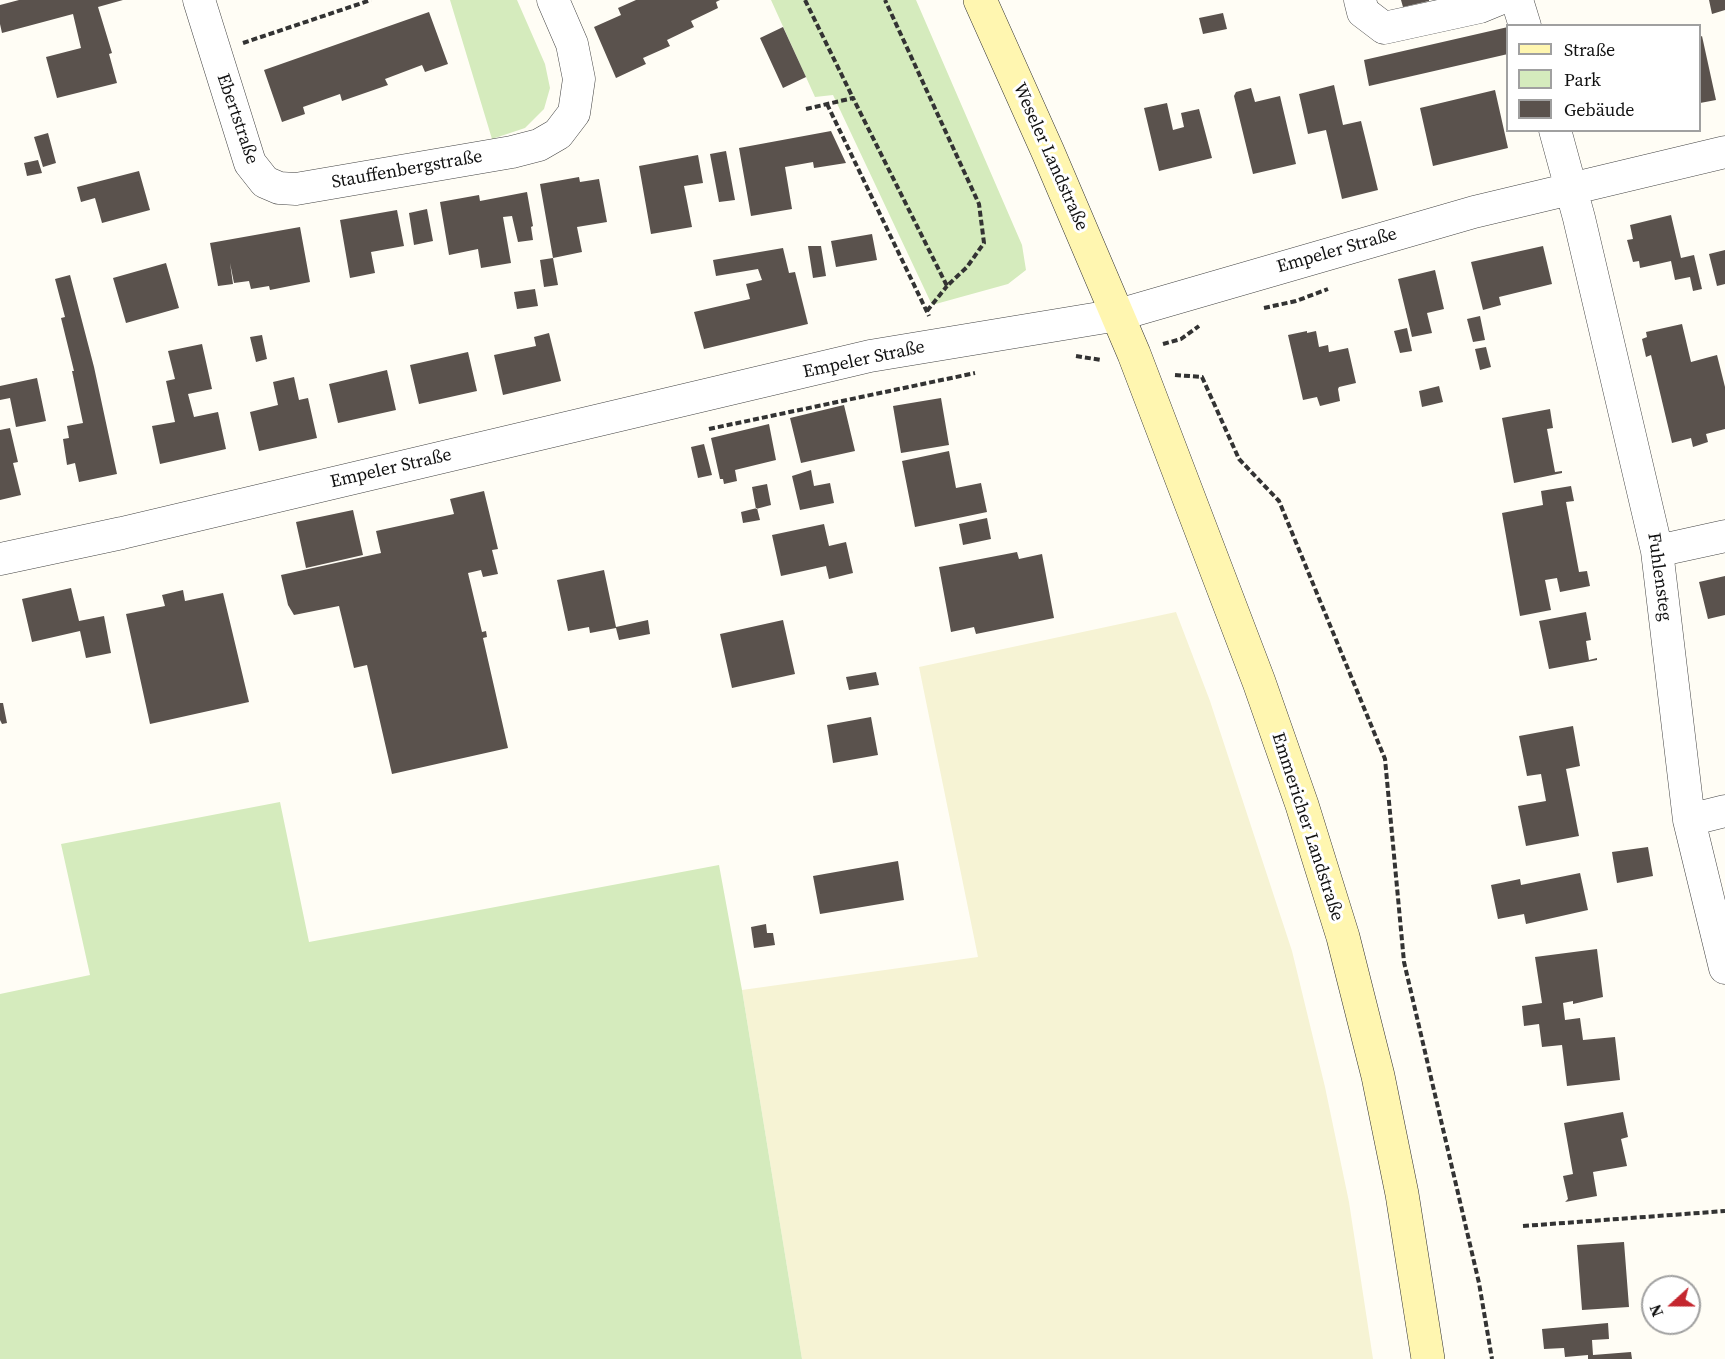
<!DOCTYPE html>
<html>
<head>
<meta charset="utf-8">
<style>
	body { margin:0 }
	#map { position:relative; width:1725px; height:1359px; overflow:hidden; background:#fffdf5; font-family:"Source Serif 4",serif }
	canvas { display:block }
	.legend { position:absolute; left:1506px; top:24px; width:195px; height:108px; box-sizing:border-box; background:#fff; border:2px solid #a0a0a0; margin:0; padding:8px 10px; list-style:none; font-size:18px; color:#111 }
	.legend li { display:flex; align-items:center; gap:12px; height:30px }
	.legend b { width:30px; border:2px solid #a0a0a0 }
	.north { position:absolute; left:1641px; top:1275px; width:60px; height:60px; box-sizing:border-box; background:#fff; border:2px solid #a0a0a0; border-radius:50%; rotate:249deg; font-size:16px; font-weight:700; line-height:24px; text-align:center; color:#111 }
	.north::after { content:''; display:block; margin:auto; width:21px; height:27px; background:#c4262e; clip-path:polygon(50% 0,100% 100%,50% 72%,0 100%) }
</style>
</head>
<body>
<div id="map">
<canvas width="1725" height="1359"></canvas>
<ul class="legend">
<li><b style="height:8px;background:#fff6b0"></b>Straße</li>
<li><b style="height:16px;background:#d5ebbd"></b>Park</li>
<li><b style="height:16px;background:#5a524d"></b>Gebäude</li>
</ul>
<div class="north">N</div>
</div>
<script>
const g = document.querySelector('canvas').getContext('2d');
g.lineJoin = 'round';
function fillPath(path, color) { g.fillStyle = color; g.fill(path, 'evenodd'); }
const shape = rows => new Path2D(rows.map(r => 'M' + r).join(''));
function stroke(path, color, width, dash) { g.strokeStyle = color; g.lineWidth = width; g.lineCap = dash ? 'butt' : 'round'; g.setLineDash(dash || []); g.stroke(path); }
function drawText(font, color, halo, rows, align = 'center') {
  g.font = font + ' "Source Serif 4",serif'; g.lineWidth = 6; g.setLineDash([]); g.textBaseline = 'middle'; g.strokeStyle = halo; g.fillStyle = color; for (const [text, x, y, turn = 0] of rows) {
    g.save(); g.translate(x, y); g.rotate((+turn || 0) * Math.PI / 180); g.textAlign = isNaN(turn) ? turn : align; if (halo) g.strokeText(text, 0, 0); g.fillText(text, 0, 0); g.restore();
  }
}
const farmland = shape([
	[1176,612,1210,701,1292,951,1325,1087,1349,1202,1373,1359,802,1359,742,990,978,957,919,667]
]);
const green = shape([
	[450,0,517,0,545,64,550,88,544,109,525,128,492,139],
	[771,0,916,0,1022,245,1026,270,1008,284,932,305,833,95,815,97],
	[280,802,309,942,719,865,742,990,802,1359,0,1359,0,994,90,975,61,844]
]);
const building = shape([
	[19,0,123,0,98,7,112,53,109,54,117,83,57,98,46,57,81,48,73,14,2,33,0,24,0,5],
	[636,0,720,0,716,2,718,8,691,21,694,27,667,40,670,46,643,58,646,64,616,78,594,27,621,15,618,8],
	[1401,0,1429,0,1429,1,1403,7],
	[1709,0,1725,0,1725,10,1712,14],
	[429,12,448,64,425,72,422,65,385,79,388,85,342,101,340,94,303,107,305,114,282,122,264,70],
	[1223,13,1227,29,1203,34,1199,18],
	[783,27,806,77,783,88,760,38],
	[1508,27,1508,54,1369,86,1364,60],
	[1702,36,1716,100,1700,103,1700,37],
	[1334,85,1343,125,1361,121,1378,190,1342,199,1326,130,1308,134,1299,94],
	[1251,88,1255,102,1280,96,1296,164,1253,174,1234,96,1236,92],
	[1495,90,1508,148,1433,166,1420,108],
	[1167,103,1173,130,1184,127,1181,113,1199,109,1212,158,1159,171,1144,108],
	[831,131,846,163,814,168,813,162,785,167,792,209,751,216,739,148],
	[48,133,56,163,43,167,34,137],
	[726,151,735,200,719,202,710,154],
	[698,155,703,183,684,186,692,227,651,234,639,166],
	[38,160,42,173,27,176,24,163],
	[139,171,150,210,102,223,95,198,81,202,77,187],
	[579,177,580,182,599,179,607,222,577,227,582,252,553,258,558,285,544,287,540,260,553,258,540,184],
	[527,192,533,226,531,227,533,240,518,242,512,216,503,217,511,263,481,268,478,249,449,255,440,202,479,195,480,201],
	[427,209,433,241,414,245,409,213],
	[397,210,404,246,371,252,375,273,350,278,340,220],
	[1671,215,1681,258,1694,255,1702,289,1693,291,1690,277,1675,280,1671,261,1640,268,1639,261,1633,262,1627,240,1633,239,1630,225],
	[300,227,310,282,270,290,269,286,251,289,249,281,234,283,230,263,233,284,218,286,210,243],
	[872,234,877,260,836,267,831,241],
	[808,246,821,246,826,276,813,278],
	[1543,246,1552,284,1499,297,1501,305,1483,310,1471,262],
	[783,248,789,273,795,272,808,324,704,349,694,312,750,299,746,284,762,280,758,269,716,276,713,260],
	[1725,250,1725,284,1717,286,1709,254],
	[166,263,179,308,126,323,113,278],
	[1435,270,1444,309,1427,313,1432,333,1412,337,1398,279],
	[70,275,94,367,117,474,79,482,75,463,67,465,63,439,69,438,67,426,83,423,72,371,74,371,61,318,65,317,55,279],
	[535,289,538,306,517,309,514,292],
	[1480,316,1485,340,1473,342,1467,319],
	[1682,324,1691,362,1717,355,1725,387,1725,429,1706,434,1708,442,1693,447,1691,438,1672,443,1651,355,1646,357,1642,339,1647,337,1646,332],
	[1407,328,1412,351,1400,353,1394,331],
	[1307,331,1307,333,1316,331,1319,347,1328,345,1329,352,1348,348,1356,383,1339,387,1338,389,1340,401,1320,406,1317,397,1303,400,1288,335],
	[549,333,561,381,503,395,494,355,536,346,534,337],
	[262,335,267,359,256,362,250,337],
	[202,344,212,389,188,394,194,417,218,412,226,449,160,464,152,426,175,422,166,381,175,379,168,351],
	[1486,347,1491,367,1480,370,1475,349],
	[468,352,477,391,419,404,410,365],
	[387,370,396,410,338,423,329,384],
	[294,377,299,400,308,398,317,438,259,451,250,412,278,405,273,382],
	[37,378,46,421,16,427,10,398,0,400,0,386],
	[1439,386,1443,402,1422,407,1419,391],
	[941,398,949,445,901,453,893,406],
	[844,405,855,451,801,463,790,418],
	[1550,409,1553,428,1547,429,1555,472,1562,471,1562,473,1514,483,1502,418],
	[769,424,776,460,735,470,737,481,724,484,723,479,720,479,711,438],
	[10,428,18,462,13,463,21,495,0,500,0,430],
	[704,444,712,475,698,478,691,447],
	[949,451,956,488,981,483,987,512,915,527,902,461],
	[811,470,814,486,830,483,834,503,800,510,792,476],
	[767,484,771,505,756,509,752,487],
	[1571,486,1574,501,1566,502,1579,572,1587,571,1590,586,1560,592,1557,578,1545,580,1551,610,1520,616,1502,513,1543,505,1541,491],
	[484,491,498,549,492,550,498,574,483,577,481,570,468,573,482,632,486,631,487,637,483,638,508,748,392,774,367,665,354,668,339,606,294,615,288,605,281,575,381,553,376,531,454,514,450,499],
	[757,508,760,520,743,523,741,512],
	[353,510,363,555,306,568,296,522],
	[987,518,991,539,963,545,959,524],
	[824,524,829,546,846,542,853,573,829,579,826,566,781,576,772,535],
	[1017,552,1019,559,1042,554,1054,618,976,634,974,627,951,632,939,567],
	[604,570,616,627,648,620,650,634,619,640,616,628,590,633,589,627,568,631,557,580],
	[1725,576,1725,615,1708,619,1699,582],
	[71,588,79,621,104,616,111,653,86,658,80,631,32,642,22,599],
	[183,590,185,601,223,593,249,702,150,724,126,614,165,606,162,595],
	[1586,612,1591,640,1586,641,1589,660,1597,658,1597,660,1549,669,1539,621],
	[783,620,795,674,732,688,720,634],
	[876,672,879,685,849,690,846,677],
	[0,703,3,703,7,723,2,724,0,720],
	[871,717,878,755,833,763,827,725],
	[1573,726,1580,766,1566,769,1579,836,1526,846,1518,806,1546,801,1541,774,1527,776,1519,736],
	[1648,847,1653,876,1617,883,1612,852],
	[898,861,904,900,820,914,813,876],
	[1580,873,1588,910,1526,924,1524,914,1498,919,1491,885,1520,879,1521,885],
	[766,924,767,933,773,933,775,945,754,948,751,927],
	[1597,949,1603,997,1573,1004,1573,1001,1563,1003,1565,1020,1580,1018,1583,1040,1615,1037,1620,1080,1567,1086,1562,1045,1542,1047,1539,1024,1524,1026,1522,1006,1542,1003,1535,957],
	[1623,1112,1628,1137,1621,1139,1627,1166,1593,1172,1597,1196,1565,1202,1568,1199,1563,1176,1573,1174,1564,1123],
	[1624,1242,1629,1307,1582,1310,1577,1245],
	[1608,1323,1609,1339,1592,1340,1593,1355,1631,1352,1632,1359,1588,1359,1588,1355,1565,1357,1564,1348,1544,1349,1542,1329]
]);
const path = shape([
	[805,0,853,98],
	[243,43,371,0],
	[827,104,929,316],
	[806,109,853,98,947,286,967,267,984,243,979,204,885,0],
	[1264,308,1296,301,1328,289],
	[927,311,947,286],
	[1163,344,1181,339,1199,326],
	[1076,356,1101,360],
	[1175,375,1202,377,1239,459,1279,501,1385,759,1404,962,1479,1283,1492,1359],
	[709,429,975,373],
	[1523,1226,1725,1211]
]);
const street = shape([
	[199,0,250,163,265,182,279,188,296,189,512,152,539,145,558,134,574,113,579,79,572,44,553,0],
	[1360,0,1363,12,1384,28,1480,7,1497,0],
	[1517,0,1525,26],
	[1555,130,1579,218,1657,551,1689,820,1725,968],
	[1657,551,1725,536],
	[0,559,122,533,870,356,1118,315,1474,212,1725,152],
	[1689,820,1725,811]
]);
const secondary = shape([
	[980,0,1048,152,1134,354,1259,682,1302,805,1343,937,1378,1076,1402,1194,1428,1359]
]);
const streetNames = [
	["Ebertstraße",237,119,71],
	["Weseler Landstraße",1050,157,66],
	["Stauffenbergstraße",407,170,-10],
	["Empeler Straße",1337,251,-16],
	["Empeler Straße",864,360,-12],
	["Empeler Straße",391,469,-13],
	["Fuhlensteg",1659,577,82],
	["Emmericher Landstraße",1307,827,72]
];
fillPath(farmland, '#f6f3d4');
fillPath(green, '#d5ebbd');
fillPath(building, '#5a524d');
stroke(street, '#444', 33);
stroke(secondary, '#333', 34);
stroke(path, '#333', 4, [6, 3]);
stroke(street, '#fff', 32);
stroke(secondary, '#fff6b0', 33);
drawText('18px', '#111', '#fff', streetNames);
</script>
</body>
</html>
